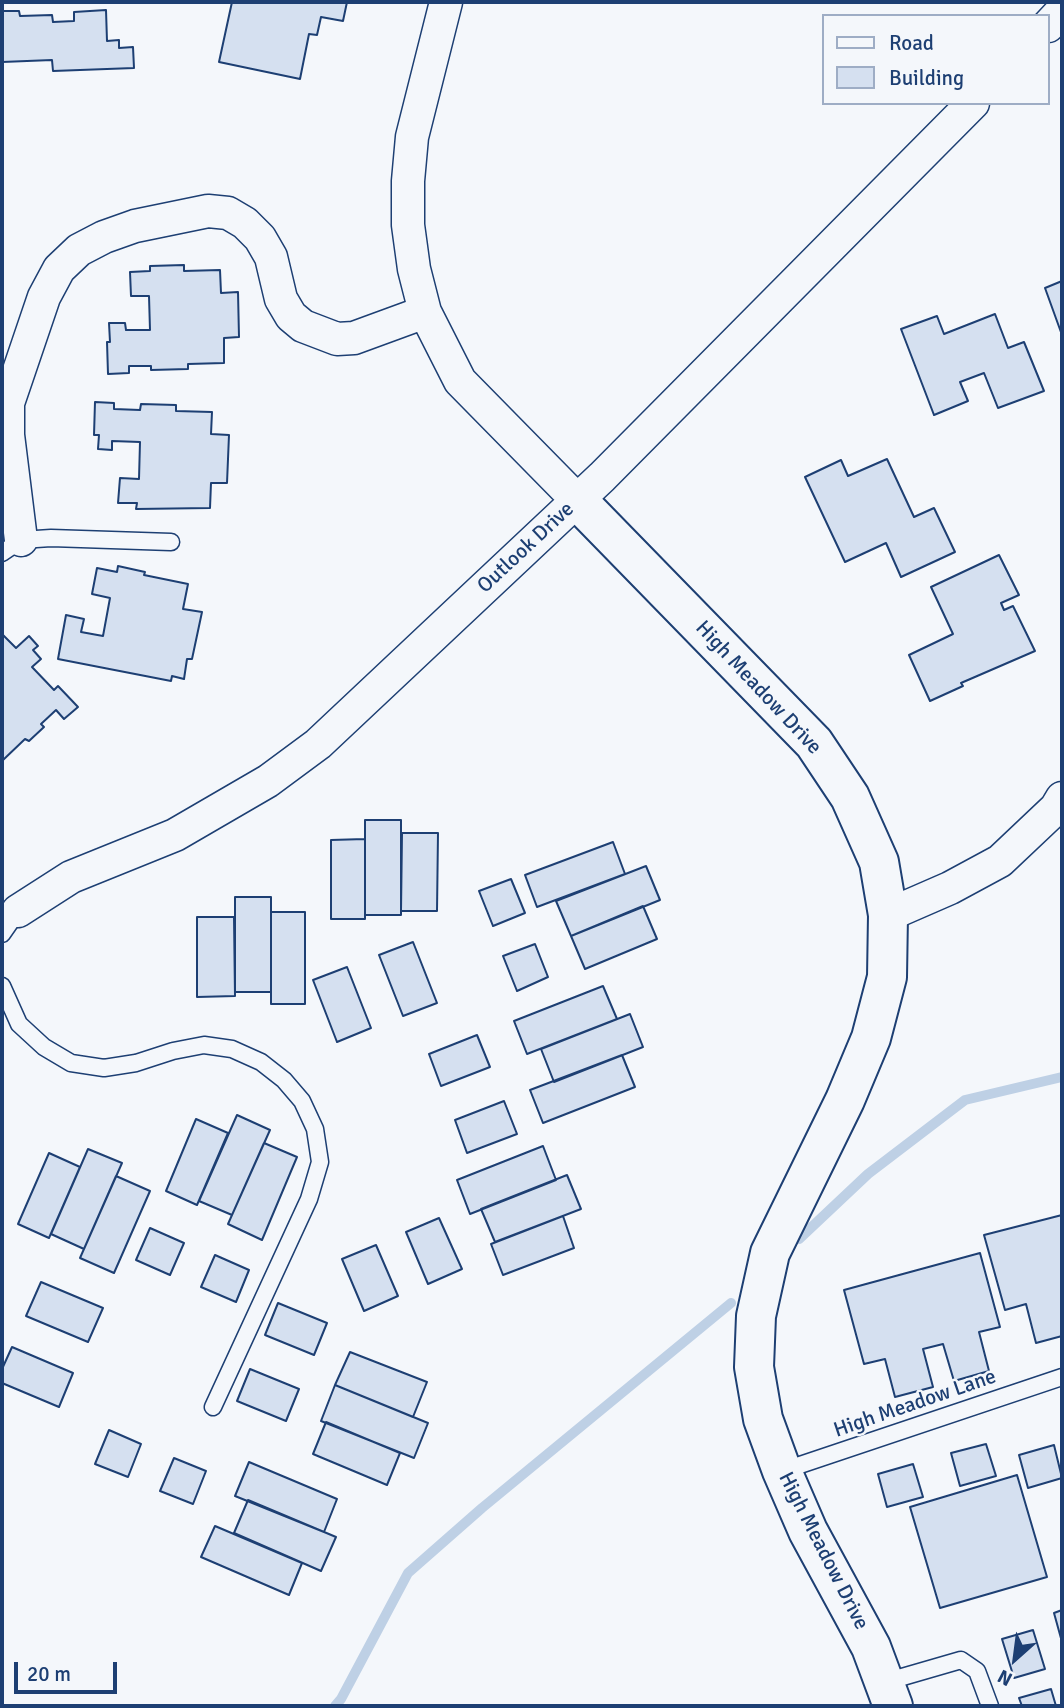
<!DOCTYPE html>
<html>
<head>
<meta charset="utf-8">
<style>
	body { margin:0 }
	#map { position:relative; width:1064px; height:1708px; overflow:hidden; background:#f4f7fb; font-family:Signika,sans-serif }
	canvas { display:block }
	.frame { position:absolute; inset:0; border:4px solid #1d3f73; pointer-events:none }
	.legend { position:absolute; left:822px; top:14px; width:228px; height:91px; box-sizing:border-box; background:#f4f7fb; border:2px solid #9eadc5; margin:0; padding:9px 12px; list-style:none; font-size:21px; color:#1d3f73 }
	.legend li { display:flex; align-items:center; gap:14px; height:35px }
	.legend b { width:35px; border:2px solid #9eadc5 }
	.north { position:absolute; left:980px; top:1624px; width:70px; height:70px; -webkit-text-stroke:5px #f4f7fb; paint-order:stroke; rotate:208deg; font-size:19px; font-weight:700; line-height:28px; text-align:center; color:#1d3f73 }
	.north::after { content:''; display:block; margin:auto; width:24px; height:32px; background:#1d3f73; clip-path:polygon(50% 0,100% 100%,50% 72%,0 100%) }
	.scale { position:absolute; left:14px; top:1662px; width:103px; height:32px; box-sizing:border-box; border:4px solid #1d3f73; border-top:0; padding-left:9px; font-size:21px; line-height:24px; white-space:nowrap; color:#1d3f73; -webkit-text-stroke:5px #f4f7fb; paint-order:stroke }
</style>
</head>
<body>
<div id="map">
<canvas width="1064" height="1708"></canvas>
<div class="frame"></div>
<ul class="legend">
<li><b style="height:9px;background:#f4f7fb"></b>Road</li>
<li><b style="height:19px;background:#d5e0f0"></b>Building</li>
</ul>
<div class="north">N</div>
<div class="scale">20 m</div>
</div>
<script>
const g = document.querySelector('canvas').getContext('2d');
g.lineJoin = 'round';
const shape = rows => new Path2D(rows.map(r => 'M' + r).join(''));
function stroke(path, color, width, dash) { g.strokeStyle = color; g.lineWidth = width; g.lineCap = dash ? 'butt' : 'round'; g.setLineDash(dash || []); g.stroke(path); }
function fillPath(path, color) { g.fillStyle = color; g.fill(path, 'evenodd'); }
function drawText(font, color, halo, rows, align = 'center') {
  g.font = font + ' Signika,sans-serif'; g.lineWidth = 5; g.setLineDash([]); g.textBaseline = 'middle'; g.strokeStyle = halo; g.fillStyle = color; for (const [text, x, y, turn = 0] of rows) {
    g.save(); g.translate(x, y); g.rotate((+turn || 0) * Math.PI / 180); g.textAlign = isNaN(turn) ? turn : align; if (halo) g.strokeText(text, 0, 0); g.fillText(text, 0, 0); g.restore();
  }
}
const stream = shape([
	[799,1239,868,1174,965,1100,1062,1077],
	[335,1706,341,1699,408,1573,482,1508,731,1303]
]);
const building = shape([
	[232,2,347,2,343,21,321,17,317,35,309,34,300,79,219,62,232,2],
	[106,10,107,41,119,40,119,48,133,47,134,68,53,71,52,60,2,62,2,11,19,11,20,16,52,15,53,22,74,21,74,12,106,10],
	[184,265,184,271,220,270,221,293,238,292,239,337,224,338,224,363,188,364,188,369,151,370,151,366,129,366,129,373,108,374,107,342,110,342,109,323,125,323,126,330,150,330,149,296,131,296,130,272,150,271,150,266,184,265],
	[1062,281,1062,335,1045,288,1062,281],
	[995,314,1008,348,1024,342,1044,391,998,408,984,373,960,382,968,401,934,415,901,329,937,316,944,334,995,314],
	[95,402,114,403,114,409,140,410,141,404,176,405,176,411,212,412,211,434,229,435,227,483,211,483,210,508,136,509,137,503,118,503,120,478,139,479,140,442,112,441,112,450,98,449,99,435,94,435,95,402],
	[887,459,914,517,934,508,955,552,901,577,886,543,845,562,805,477,841,460,848,476,887,459],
	[999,555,1019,595,1001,603,1004,610,1013,606,1035,651,961,683,963,686,930,701,909,655,953,634,931,587,999,555],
	[118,566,145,572,144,575,188,584,183,609,202,612,192,659,187,659,184,679,172,676,171,681,58,659,66,615,84,619,81,632,103,636,110,598,92,594,97,568,117,572,118,566],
	[2,634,16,648,29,636,38,646,33,650,41,659,32,667,54,690,58,686,78,707,64,719,56,710,41,724,44,727,29,741,25,739,2,761,2,634],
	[365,820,401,820,401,915,365,915,365,820],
	[402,833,438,833,437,911,401,911,402,833],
	[365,839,365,919,331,919,331,840,365,839],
	[613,842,625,874,537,907,525,875,613,842],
	[646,866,660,900,571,936,556,901,646,866],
	[511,879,525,913,493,926,479,891,511,879],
	[235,897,271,897,271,992,235,992,235,897],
	[643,906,657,939,585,969,571,936,643,906],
	[271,912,305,912,305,1004,271,1004,271,912],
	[197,917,234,917,235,996,197,997,197,917],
	[413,942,437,1003,403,1016,379,955,413,942],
	[535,944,548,977,517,991,503,956,535,944],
	[347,967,371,1028,337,1042,313,980,347,967],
	[603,986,617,1019,527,1054,514,1021,603,986],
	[630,1014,643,1047,554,1082,541,1049,630,1014],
	[477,1035,490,1067,441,1086,429,1054,477,1035],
	[622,1055,635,1087,543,1123,530,1090,622,1055],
	[504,1101,517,1134,467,1153,455,1120,504,1101],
	[237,1115,270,1130,232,1215,199,1201,237,1115],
	[196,1119,228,1133,197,1205,166,1191,196,1119],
	[264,1143,297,1157,262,1240,228,1224,264,1143],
	[543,1146,556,1180,470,1214,457,1180,543,1146],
	[88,1149,122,1163,84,1249,51,1234,88,1149],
	[49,1153,80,1167,49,1238,18,1224,49,1153],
	[567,1175,581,1209,495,1242,481,1209,567,1175],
	[116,1176,150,1191,114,1273,80,1258,116,1176],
	[1062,1215,1062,1336,1036,1343,1026,1304,1005,1310,984,1235,1062,1215],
	[563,1216,574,1248,503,1275,491,1244,563,1216],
	[439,1218,462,1269,428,1284,406,1232,439,1218],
	[150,1228,184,1243,170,1275,136,1260,150,1228],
	[376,1245,398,1296,364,1311,342,1259,376,1245],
	[980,1253,1000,1327,979,1332,989,1371,954,1381,943,1344,923,1349,933,1387,895,1397,885,1359,864,1364,844,1290,980,1253],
	[215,1255,249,1270,236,1302,201,1287,215,1255],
	[41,1282,103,1308,88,1342,26,1316,41,1282],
	[278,1303,327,1323,314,1355,265,1335,278,1303],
	[12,1347,73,1373,59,1407,2,1383,2,1369,12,1347],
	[350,1352,427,1382,413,1417,335,1385,350,1352],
	[250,1369,299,1389,286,1421,237,1401,250,1369],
	[335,1385,428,1423,414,1458,321,1421,335,1385],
	[326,1422,400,1453,387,1485,313,1454,326,1422],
	[109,1430,141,1444,128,1477,95,1464,109,1430],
	[986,1444,996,1476,960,1486,951,1453,986,1444],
	[1054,1445,1062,1478,1028,1488,1019,1455,1054,1445],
	[174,1458,206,1471,193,1504,160,1491,174,1458],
	[249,1462,337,1499,324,1532,235,1496,249,1462],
	[913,1464,923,1497,887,1507,878,1474,913,1464],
	[1017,1475,1047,1577,940,1608,910,1507,1017,1475],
	[248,1500,336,1537,321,1571,234,1533,248,1500],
	[215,1526,302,1563,289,1595,201,1557,215,1526],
	[1062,1610,1062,1642,1054,1613,1062,1610],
	[1033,1630,1045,1669,1014,1678,1002,1639,1033,1630],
	[1051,1689,1056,1706,1022,1706,1019,1698,1051,1689]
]);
const service = shape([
	[2,553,21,540,51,538,171,542],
	[2,934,18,911],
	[2,986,19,1024,44,1047,71,1063,104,1068,136,1063,173,1051,204,1045,232,1049,261,1062,284,1080,302,1101,315,1129,320,1162,309,1199,213,1407],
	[782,1471,1062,1377],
	[885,1682,961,1660,977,1671,990,1706]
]);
const minor = shape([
	[446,2,412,137,408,181,408,225,414,269,425,312,460,381,577,500],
	[1048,26,1062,11],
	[21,540,8,435,8,403,44,297,59,269,79,250,104,237,135,226,208,211,228,213,245,223,260,238,271,257,281,299,291,316,303,326,337,339,354,338,425,312],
	[18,911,71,877,175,835,268,781,318,744,602,477,973,103],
	[888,915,950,888,1000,861,1056,808,1062,798]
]);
const tertiary = shape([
	[577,500,814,743,850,797,879,862,888,915,887,977,871,1038,845,1100,770,1253,756,1316,754,1367,763,1419,782,1471,808,1531,871,1647,893,1706]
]);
const streetNames = [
	["Outlook Drive",526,548,-43],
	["High Meadow Drive",758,688,47],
	["High Meadow Lane",915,1404,-19],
	["High Meadow Drive",823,1551,63]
];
stroke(stream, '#bed0e5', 10);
fillPath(building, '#d5e0f0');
stroke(building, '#1d3f73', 2);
stroke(service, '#1d3f73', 19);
stroke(minor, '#1d3f73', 35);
stroke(tertiary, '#1d3f73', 42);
stroke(service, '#f4f7fb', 16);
stroke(minor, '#f4f7fb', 32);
stroke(tertiary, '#f4f7fb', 38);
drawText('21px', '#1d3f73', '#f4f7fb', streetNames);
</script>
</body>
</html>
